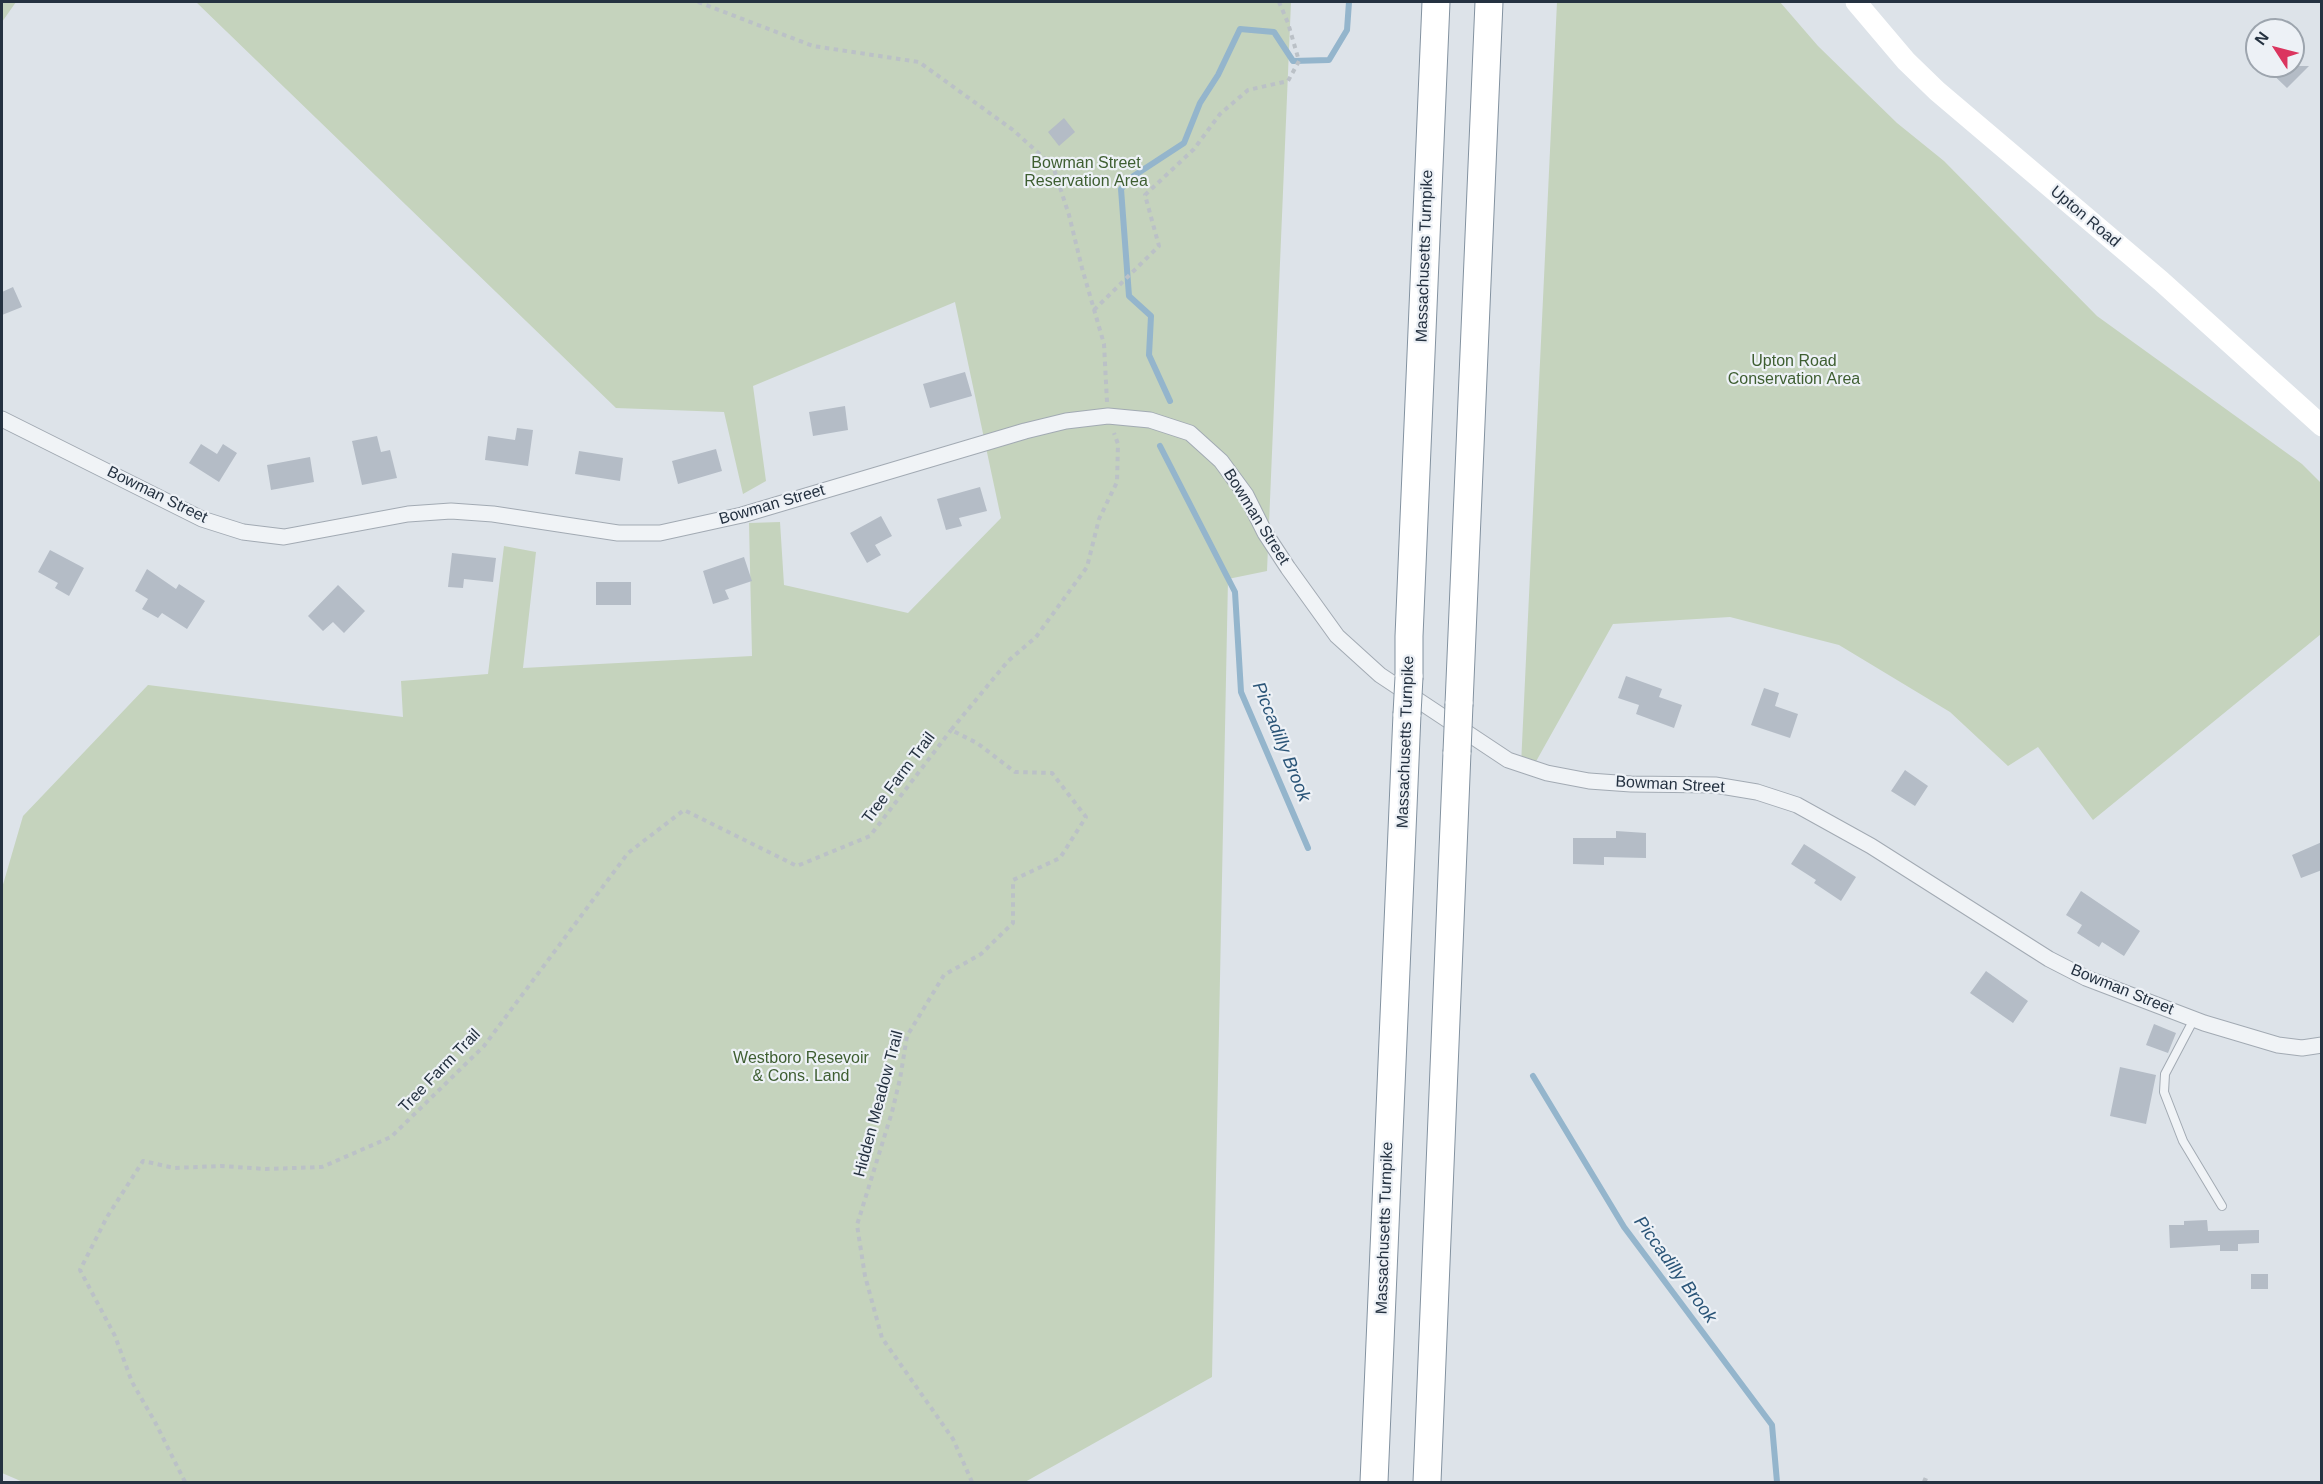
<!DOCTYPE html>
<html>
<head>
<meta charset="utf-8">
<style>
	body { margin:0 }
	#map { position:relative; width:2323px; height:1484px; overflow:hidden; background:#dde3e9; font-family:Helvetica,sans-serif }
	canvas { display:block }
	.frame { position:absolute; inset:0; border:3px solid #253241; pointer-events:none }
	.north { position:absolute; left:2245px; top:18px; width:60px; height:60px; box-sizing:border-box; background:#edf1f6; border:2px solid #9da5ae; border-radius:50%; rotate:306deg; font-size:16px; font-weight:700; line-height:24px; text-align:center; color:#253241 }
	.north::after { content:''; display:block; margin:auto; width:21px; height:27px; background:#db355f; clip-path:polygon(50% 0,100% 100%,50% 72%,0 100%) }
</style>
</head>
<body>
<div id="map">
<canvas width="2323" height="1484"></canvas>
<div class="frame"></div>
<div class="north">N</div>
</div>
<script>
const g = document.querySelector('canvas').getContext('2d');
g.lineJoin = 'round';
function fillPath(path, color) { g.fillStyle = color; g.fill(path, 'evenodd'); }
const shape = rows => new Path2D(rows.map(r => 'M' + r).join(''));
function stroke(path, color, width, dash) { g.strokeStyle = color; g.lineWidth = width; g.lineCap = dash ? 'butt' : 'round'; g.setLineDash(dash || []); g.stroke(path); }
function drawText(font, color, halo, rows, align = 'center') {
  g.font = font + ' Helvetica,sans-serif'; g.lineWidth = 4.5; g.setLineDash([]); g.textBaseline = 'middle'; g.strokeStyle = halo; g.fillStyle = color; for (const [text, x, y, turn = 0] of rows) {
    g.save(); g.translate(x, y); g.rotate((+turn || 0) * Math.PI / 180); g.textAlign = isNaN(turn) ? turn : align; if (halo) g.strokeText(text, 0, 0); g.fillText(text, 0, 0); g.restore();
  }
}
const green = shape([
	[2,2,16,2,2,22],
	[196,2,1291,2,1267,571,1228,579,1212,1377,1025,1482,23,1482,2,1473,2,888,23,816,148,685,403,717,401,681,488,674,504,546,536,552,523,668,752,656,749,523,780,522,784,585,908,613,1001,518,955,302,753,386,766,481,743,494,724,412,616,408],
	[1557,2,1780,2,1818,46,1897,123,1944,161,2097,316,2302,464,2321,483,2321,634,2093,820,2038,747,2008,766,1950,712,1839,645,1730,617,1613,624,1534,765,1521,765]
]);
const stream = shape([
	[1170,401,1149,355,1151,316,1129,296,1121,189,1132,177,1184,143,1200,103,1218,75,1240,29,1274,32,1293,61,1329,60,1347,30,1349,2],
	[1160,446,1235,592,1241,692,1308,848],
	[1533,1076,1624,1227,1772,1425,1777,1482]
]);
const building = shape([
	[2264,66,2309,66,2287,88],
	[1064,118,1075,132,1059,146,1048,132],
	[13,287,22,307,2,315,2,292],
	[965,372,972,396,930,408,923,384],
	[845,406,848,430,813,436,809,412],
	[517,428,533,430,528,466,485,460,488,436,515,440],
	[377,436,381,452,390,450,397,478,362,485,352,441],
	[201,444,217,454,223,444,237,453,219,482,189,463],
	[716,449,722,471,678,484,672,461],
	[579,451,623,458,620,481,575,474],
	[310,457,314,482,271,490,267,465],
	[980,487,987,511,959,518,962,526,946,530,937,499],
	[881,516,892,536,875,545,881,555,867,563,850,533],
	[50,550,84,568,69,596,55,588,58,583,38,572],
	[452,553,496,558,493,582,464,579,463,588,448,587],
	[744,557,752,581,725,590,729,599,713,604,703,571],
	[147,569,176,589,179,584,205,601,187,629,162,613,158,618,142,609,148,599,135,591],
	[596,582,631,582,631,605,596,605],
	[338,585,365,611,344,633,333,622,323,631,308,616],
	[1626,676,1662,689,1659,697,1682,705,1674,728,1636,714,1639,705,1618,698],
	[1764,688,1779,693,1775,706,1798,714,1790,738,1751,725],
	[1905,770,1928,786,1915,806,1891,791],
	[1616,831,1646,833,1646,858,1604,857,1604,865,1573,864,1573,838,1616,838],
	[2322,842,2322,870,2301,878,2292,855],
	[1804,844,1856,877,1841,901,1814,883,1816,880,1791,864],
	[2081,891,2140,931,2124,956,2102,942,2099,947,2077,933,2082,925,2066,915],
	[1986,971,2028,1001,2013,1023,1970,993],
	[2154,1024,2176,1033,2168,1053,2146,1045],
	[2120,1067,2156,1075,2146,1124,2110,1116],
	[2207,1220,2208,1231,2259,1230,2259,1243,2238,1244,2238,1251,2220,1251,2220,1245,2170,1248,2169,1225,2184,1225,2184,1221],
	[2251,1274,2268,1274,2268,1289,2251,1289]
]);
const path = shape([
	[698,2,813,46,919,62,1013,130,1053,166,1069,215,1082,268,1104,344,1107,402],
	[1094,310,1159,246,1145,195,1194,149,1220,114,1248,90,1288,81,1299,61,1288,23,1279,2],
	[1923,1479,1930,1482],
	[185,1482,155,1422,132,1382,115,1336,80,1270,107,1217,143,1161,174,1168,221,1166,266,1169,322,1167,391,1137,484,1046,628,853,684,810,797,866,870,836,951,730],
	[972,1482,953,1439,882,1338,865,1276,857,1225,892,1112,900,1079,907,1036,944,975,981,954,1013,923,1013,880,1060,858,1086,817,1052,773,1015,772,977,743,951,730,1008,661,1036,637,1087,567,1099,519,1117,482,1118,444,1114,433]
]);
const lane = shape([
	[2194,1019,2165,1074,2164,1092,2183,1141,2222,1206]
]);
const street = shape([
	[2,419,202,519,243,532,284,537,408,514,451,511,493,514,618,533,660,533,742,515,1025,431,1066,421,1108,416,1150,420,1190,433,1221,461,1246,495,1265,533,1288,568,1337,636,1380,675,1508,760,1547,773,1589,781,1631,784,1715,785,1757,792,1797,805,1871,846,2049,959,2086,978,2204,1023,2278,1045,2302,1048,2322,1045]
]);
const secondary = shape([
	[1856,2,1906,61,1937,91,2161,281,2322,426]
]);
const highway = shape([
	[1409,677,1409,636,1436,2],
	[1459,704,1489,2],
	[1374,1482,1407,714],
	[1427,1482,1457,752]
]);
const highwayBridge = shape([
	[1407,714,1409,677],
	[1457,752,1459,704]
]);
const parkNames = [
	["Bowman Street",1086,164],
	["Reservation Area",1086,182],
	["Upton Road",1794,362],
	["Conservation Area",1794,380],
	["Westboro Resevoir",801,1059],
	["& Cons. Land",801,1077]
];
const streetNames = [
	["Upton Road",2085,217,40],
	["Massachusetts Turnpike",1425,256,-88],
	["Bowman Street",157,495,26],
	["Bowman Street",772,505,-16],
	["Bowman Street",1256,517,58],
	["Massachusetts Turnpike",1406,742,-88],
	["Tree Farm Trail",899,778,-53],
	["Bowman Street",1670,785,3],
	["Bowman Street",2122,990,22],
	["Tree Farm Trail",440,1071,-46],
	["Hidden Meadow Trail",879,1104,-75],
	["Massachusetts Turnpike",1385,1228,-88]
];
const waterNames = [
	["Piccadilly Brook",1281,742,68],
	["Piccadilly Brook",1675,1270,54]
];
fillPath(green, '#c5d3bd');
stroke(stream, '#94b5cc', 6);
fillPath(building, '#b4bcc6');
stroke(lane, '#a2aab3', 10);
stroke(street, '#a2aab3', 17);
stroke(highway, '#8392a0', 29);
stroke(path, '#bbc1c7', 4, [4.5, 4.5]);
stroke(lane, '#f0f3f6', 8);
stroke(street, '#f0f3f6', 15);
stroke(secondary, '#fff', 21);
stroke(highway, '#fff', 27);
stroke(highwayBridge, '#8392a0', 29, []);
stroke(highwayBridge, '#fff', 27);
drawText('16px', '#3e5e31', '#edf1f6', parkNames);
drawText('16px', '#253241', '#edf1f6', streetNames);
drawText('italic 18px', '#2b5578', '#edf1f6', waterNames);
</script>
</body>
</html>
